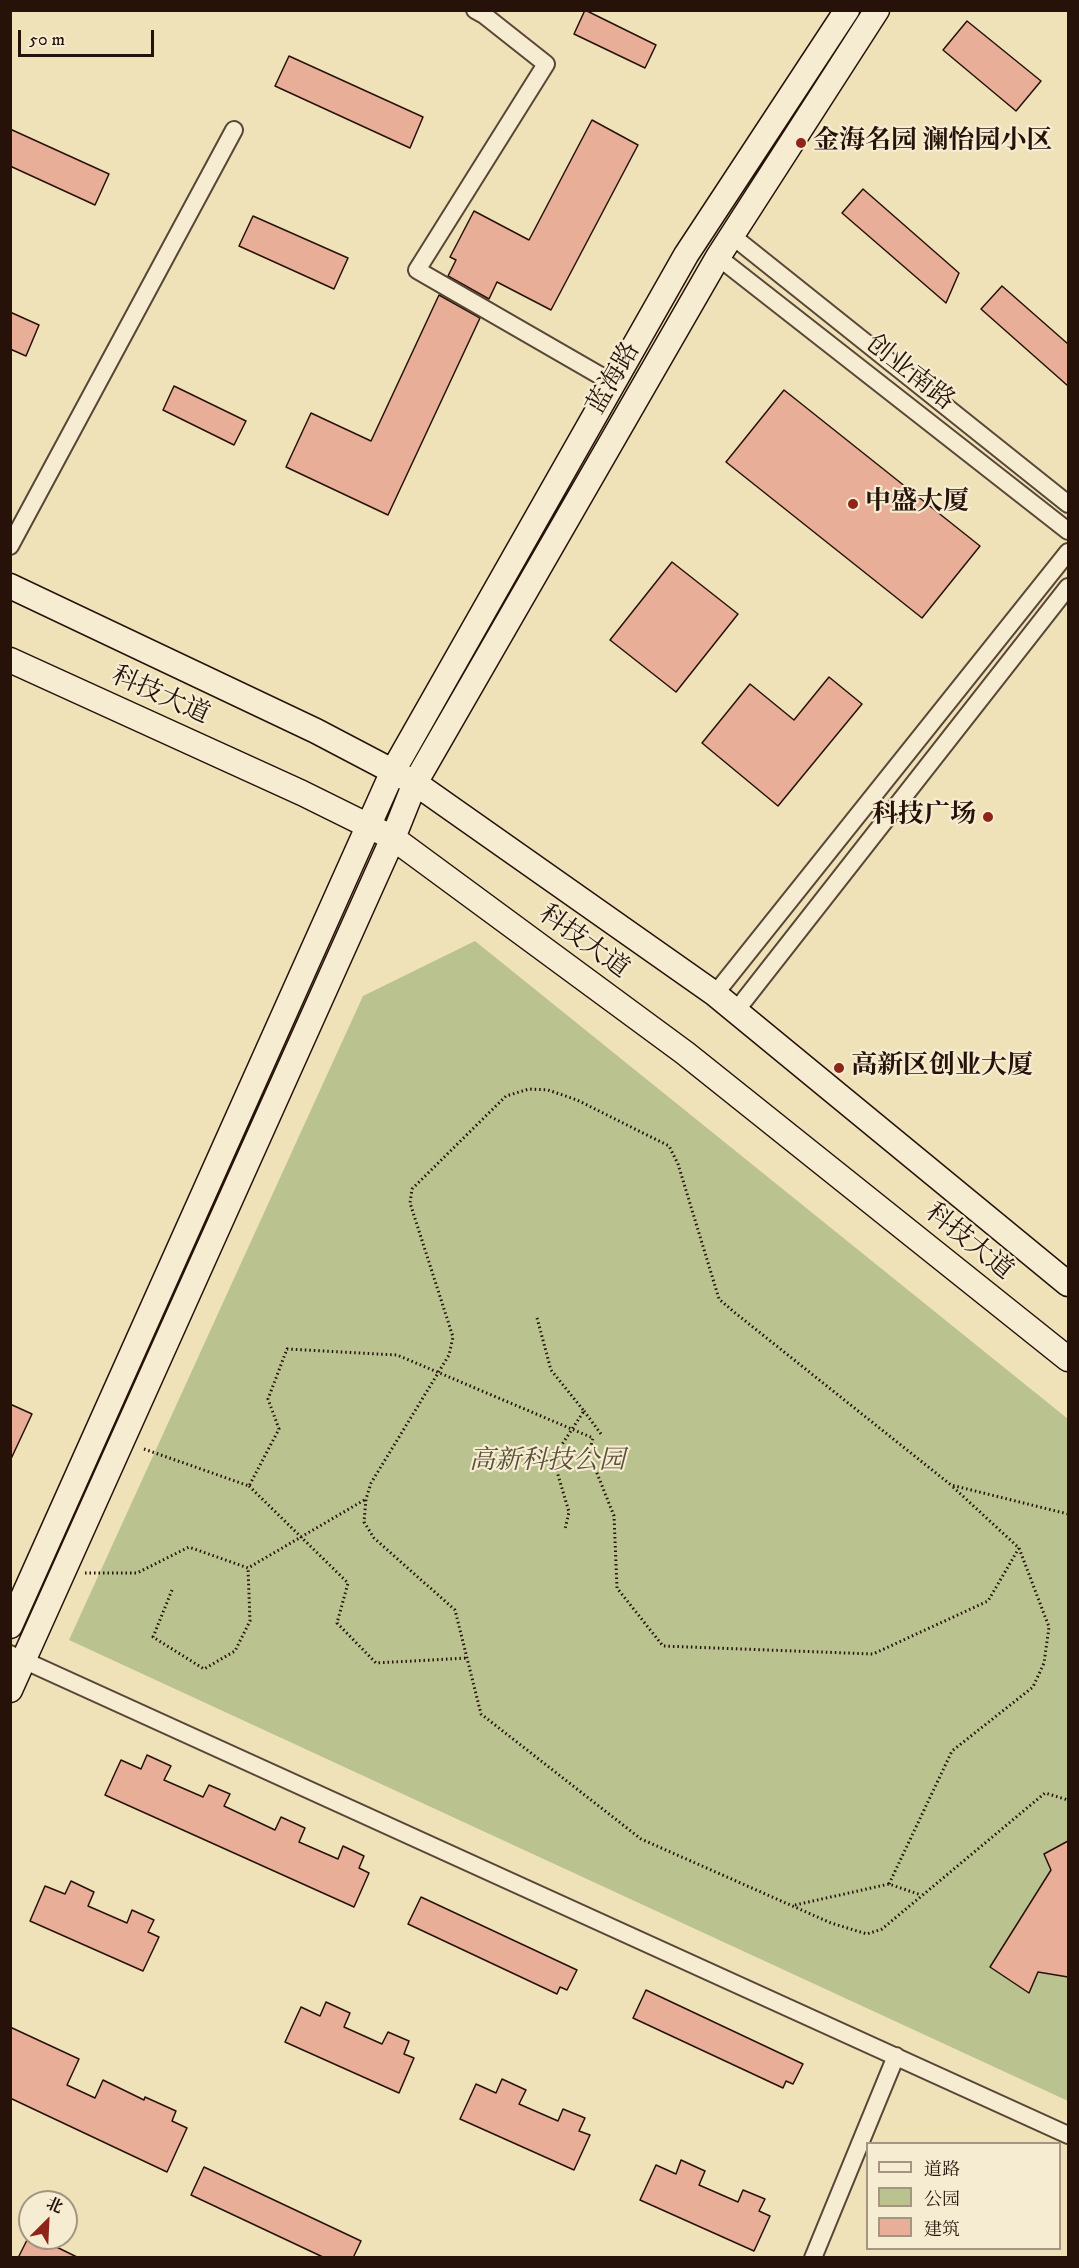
<!DOCTYPE html>
<html>
<head>
<meta charset="utf-8">
<style>
	body { margin:0 }
	#map { position:relative; width:1079px; height:2268px; overflow:hidden; background:#efe2b9; font-family:"IM FELL DW Pica","Noto Serif SC",serif }
	canvas { display:block }
	.frame { position:absolute; inset:0; border:12px solid #27120a; pointer-events:none }
	.legend { position:absolute; left:866px; top:2142px; width:195px; height:108px; box-sizing:border-box; background:#f5ecd2; border:2px solid #a39582; margin:0; padding:8px 10px; list-style:none; font-size:18px; color:#27120a }
	.legend li { display:flex; align-items:center; gap:12px; height:30px }
	.legend b { width:30px; border:2px solid #a39582 }
	.north { position:absolute; left:18px; top:2190px; width:60px; height:60px; box-sizing:border-box; background:#f5ecd2; border:2px solid #a39582; border-radius:50%; rotate:24deg; font-size:16px; font-weight:700; line-height:24px; text-align:center; color:#27120a }
	.north::after { content:''; display:block; margin:auto; width:21px; height:27px; background:#8f2418; clip-path:polygon(50% 0,100% 100%,50% 72%,0 100%) }
	.scale { position:absolute; left:18px; top:30px; width:136px; height:27px; box-sizing:border-box; border:3px solid #27120a; border-top:0; padding-left:8px; font-size:18px; line-height:21px; white-space:nowrap; color:#27120a; -webkit-text-stroke:4px #f5ecd2; paint-order:stroke }
</style>
</head>
<body>
<div id="map">
<canvas width="1079" height="2268"></canvas>
<div class="frame"></div>
<ul class="legend">
<li><b style="height:8px;background:#f5ecd2"></b>道路</li>
<li><b style="height:16px;background:#bac38f"></b>公园</li>
<li><b style="height:16px;background:#e8ae97"></b>建筑</li>
</ul>
<div class="north">北</div>
<div class="scale">50 m</div>
</div>
<script>
const g = document.querySelector('canvas').getContext('2d');
g.lineJoin = 'round';
function fillPath(path, color) { g.fillStyle = color; g.fill(path, 'evenodd'); }
const shape = rows => new Path2D(rows.map(r => 'M' + r).join(''));
function stroke(path, color, width, dash) { g.strokeStyle = color; g.lineWidth = width; g.lineCap = dash ? 'butt' : 'round'; g.setLineDash(dash || []); g.stroke(path); }
function drawText(font, color, halo, rows, align = 'center') {
  g.font = font + ' "IM FELL DW Pica","Noto Serif SC",serif'; g.lineWidth = 4.5; g.setLineDash([]); g.textBaseline = 'middle'; g.strokeStyle = halo; g.fillStyle = color; for (const [text, x, y, turn = 0] of rows) {
    g.save(); g.translate(x, y); g.rotate((+turn || 0) * Math.PI / 180); g.textAlign = isNaN(turn) ? turn : align; if (halo) g.strokeText(text, 0, 0); g.fillText(text, 0, 0); g.restore();
  }
}
const green = shape([
	[475,941,1068,1419,1068,2101,69,1640,363,996]
]);
const building = shape([
	[585,10,656,45,645,68,574,34,585,10],
	[967,21,1041,81,1016,111,943,50,967,21],
	[289,56,423,117,410,148,275,86,289,56],
	[592,120,638,145,551,310,497,282,489,299,448,276,456,260,450,257,474,211,529,240,592,120],
	[10,129,109,174,95,205,10,166,10,129],
	[863,189,959,273,946,303,842,213,863,189],
	[253,216,348,258,334,289,239,246,253,216],
	[1002,286,1068,344,1068,386,981,309,1002,286],
	[439,295,480,318,388,515,286,467,311,413,371,441,439,295],
	[10,312,39,325,26,356,10,349,10,312],
	[174,386,246,421,234,445,163,410,174,386],
	[784,390,980,546,922,618,726,462,784,390],
	[672,562,738,614,676,692,610,640,672,562],
	[829,677,862,704,778,806,702,743,750,684,794,720,829,677],
	[10,1404,32,1414,10,1461,10,1404],
	[147,1755,171,1766,164,1780,203,1797,209,1785,230,1794,224,1806,275,1830,281,1817,305,1828,299,1842,338,1859,343,1846,364,1856,359,1868,369,1873,354,1907,105,1795,121,1760,141,1769,147,1755],
	[1068,1841,1068,1977,1038,1972,1029,1993,990,1967,1051,1870,1044,1854,1068,1841],
	[71,1881,94,1892,88,1906,127,1923,132,1910,154,1920,148,1932,159,1937,143,1971,30,1921,45,1886,65,1894,71,1881],
	[421,1897,577,1970,567,1990,560,1987,557,1994,408,1924,421,1897],
	[646,1990,803,2064,793,2084,786,2081,783,2088,633,2018,646,1990],
	[326,2002,350,2013,344,2027,382,2044,388,2032,409,2041,404,2054,414,2058,399,2093,285,2042,301,2007,320,2016,326,2002],
	[10,2027,79,2059,67,2085,95,2098,103,2080,144,2100,145,2097,176,2111,172,2121,187,2128,167,2172,10,2098,10,2027],
	[502,2079,526,2090,519,2104,558,2121,563,2109,585,2118,579,2131,590,2135,574,2170,460,2119,476,2084,496,2093,502,2079],
	[681,2160,705,2171,699,2185,738,2202,743,2190,765,2199,759,2211,770,2216,754,2251,640,2200,656,2165,676,2174,681,2160],
	[204,2167,361,2241,353,2258,325,2258,191,2195,204,2167],
	[30,2234,30,2238,38,2238,79,2258,18,2258,30,2234]
]);
const path = shape([
	[537,1318,551,1370,584,1411,553,1458,569,1512,565,1529],
	[584,1411,601,1434],
	[144,1449,249,1486,279,1429,268,1399,287,1349,397,1355,593,1438,589,1453,614,1516,617,1588,663,1646,873,1654,988,1601,1019,1548],
	[249,1486,348,1583,337,1623,376,1663,467,1658],
	[1068,1514,951,1485,734,1312,719,1299,678,1164,669,1146,577,1100,548,1090,529,1089,506,1096,412,1189,410,1203,453,1337,449,1355,371,1483,366,1499,364,1522,374,1538,455,1610,481,1714,641,1839,831,1923,867,1934,882,1929,1045,1793,1068,1800],
	[85,1573,137,1573,189,1547,248,1568,366,1499],
	[172,1590,153,1637,204,1669,235,1651,250,1621,248,1568],
	[889,1884,952,1751,1033,1687,1044,1663,1049,1627,1019,1548,953,1487],
	[795,1905,889,1884,921,1895]
]);
const street = shape([
	[475,10,484,15,546,64,417,270,613,383],
	[731,235,1068,504],
	[718,257,1068,531],
	[10,546,234,130],
	[715,994,1068,552],
	[735,1012,1068,587],
	[10,1654,1068,2135],
	[813,2258,896,2056]
]);
const secondary = shape([
	[10,586,316,731,415,783,715,994,1068,1284],
	[10,660,302,793,393,838,685,1053,1068,1359],
	[10,1626,393,771,686,255,847,10],
	[10,1690,393,838,415,783,718,257,877,10]
]);
const markers = [
	[801,143,6,"#8f2418"],
	[853,504,6,"#8f2418"],
	[988,817,6,"#8f2418"],
	[839,1068,6,"#8f2418"]
];
const poiNames = [
	["金海名园 澜怡园小区",813,143],
	["中盛大厦",865,504],
	["科技广场",976,817,"right"],
	["高新区创业大厦",851,1068]
];
const streetNames = [
	["创业南路",909,374,38],
	["蓝海路",615,379,-60],
	["科技大道",160,697,24],
	["科技大道",583,943,36],
	["科技大道",968,1243,39]
];
const parkNames = [
	["高新科技公园",547,1463]
];
fillPath(green, '#bac38f');
fillPath(building, '#e8ae97');
stroke(building, '#27120a', 1.5);
stroke(street, '#594636', 20);
stroke(secondary, '#27120a', 27);
stroke(path, '#27120a', 3, [1.5, 3]);
stroke(street, '#f5ecd2', 16);
stroke(secondary, '#f5ecd2', 24);
for (const [x, y, r, color] of markers) { const dot = new Path2D(); dot.arc(x, y, r, 0, 2 * Math.PI); g.fillStyle = color; g.fill(dot); stroke(dot, '#f5ecd2', 2); }
drawText('bold 26px', '#27120a', '#f5ecd2', poiNames, 'left');
drawText('26px', '#27120a', '#f5ecd2', streetNames);
drawText('italic 26px', '#5a5039', '#f5ecd2', parkNames);
</script>
</body>
</html>
